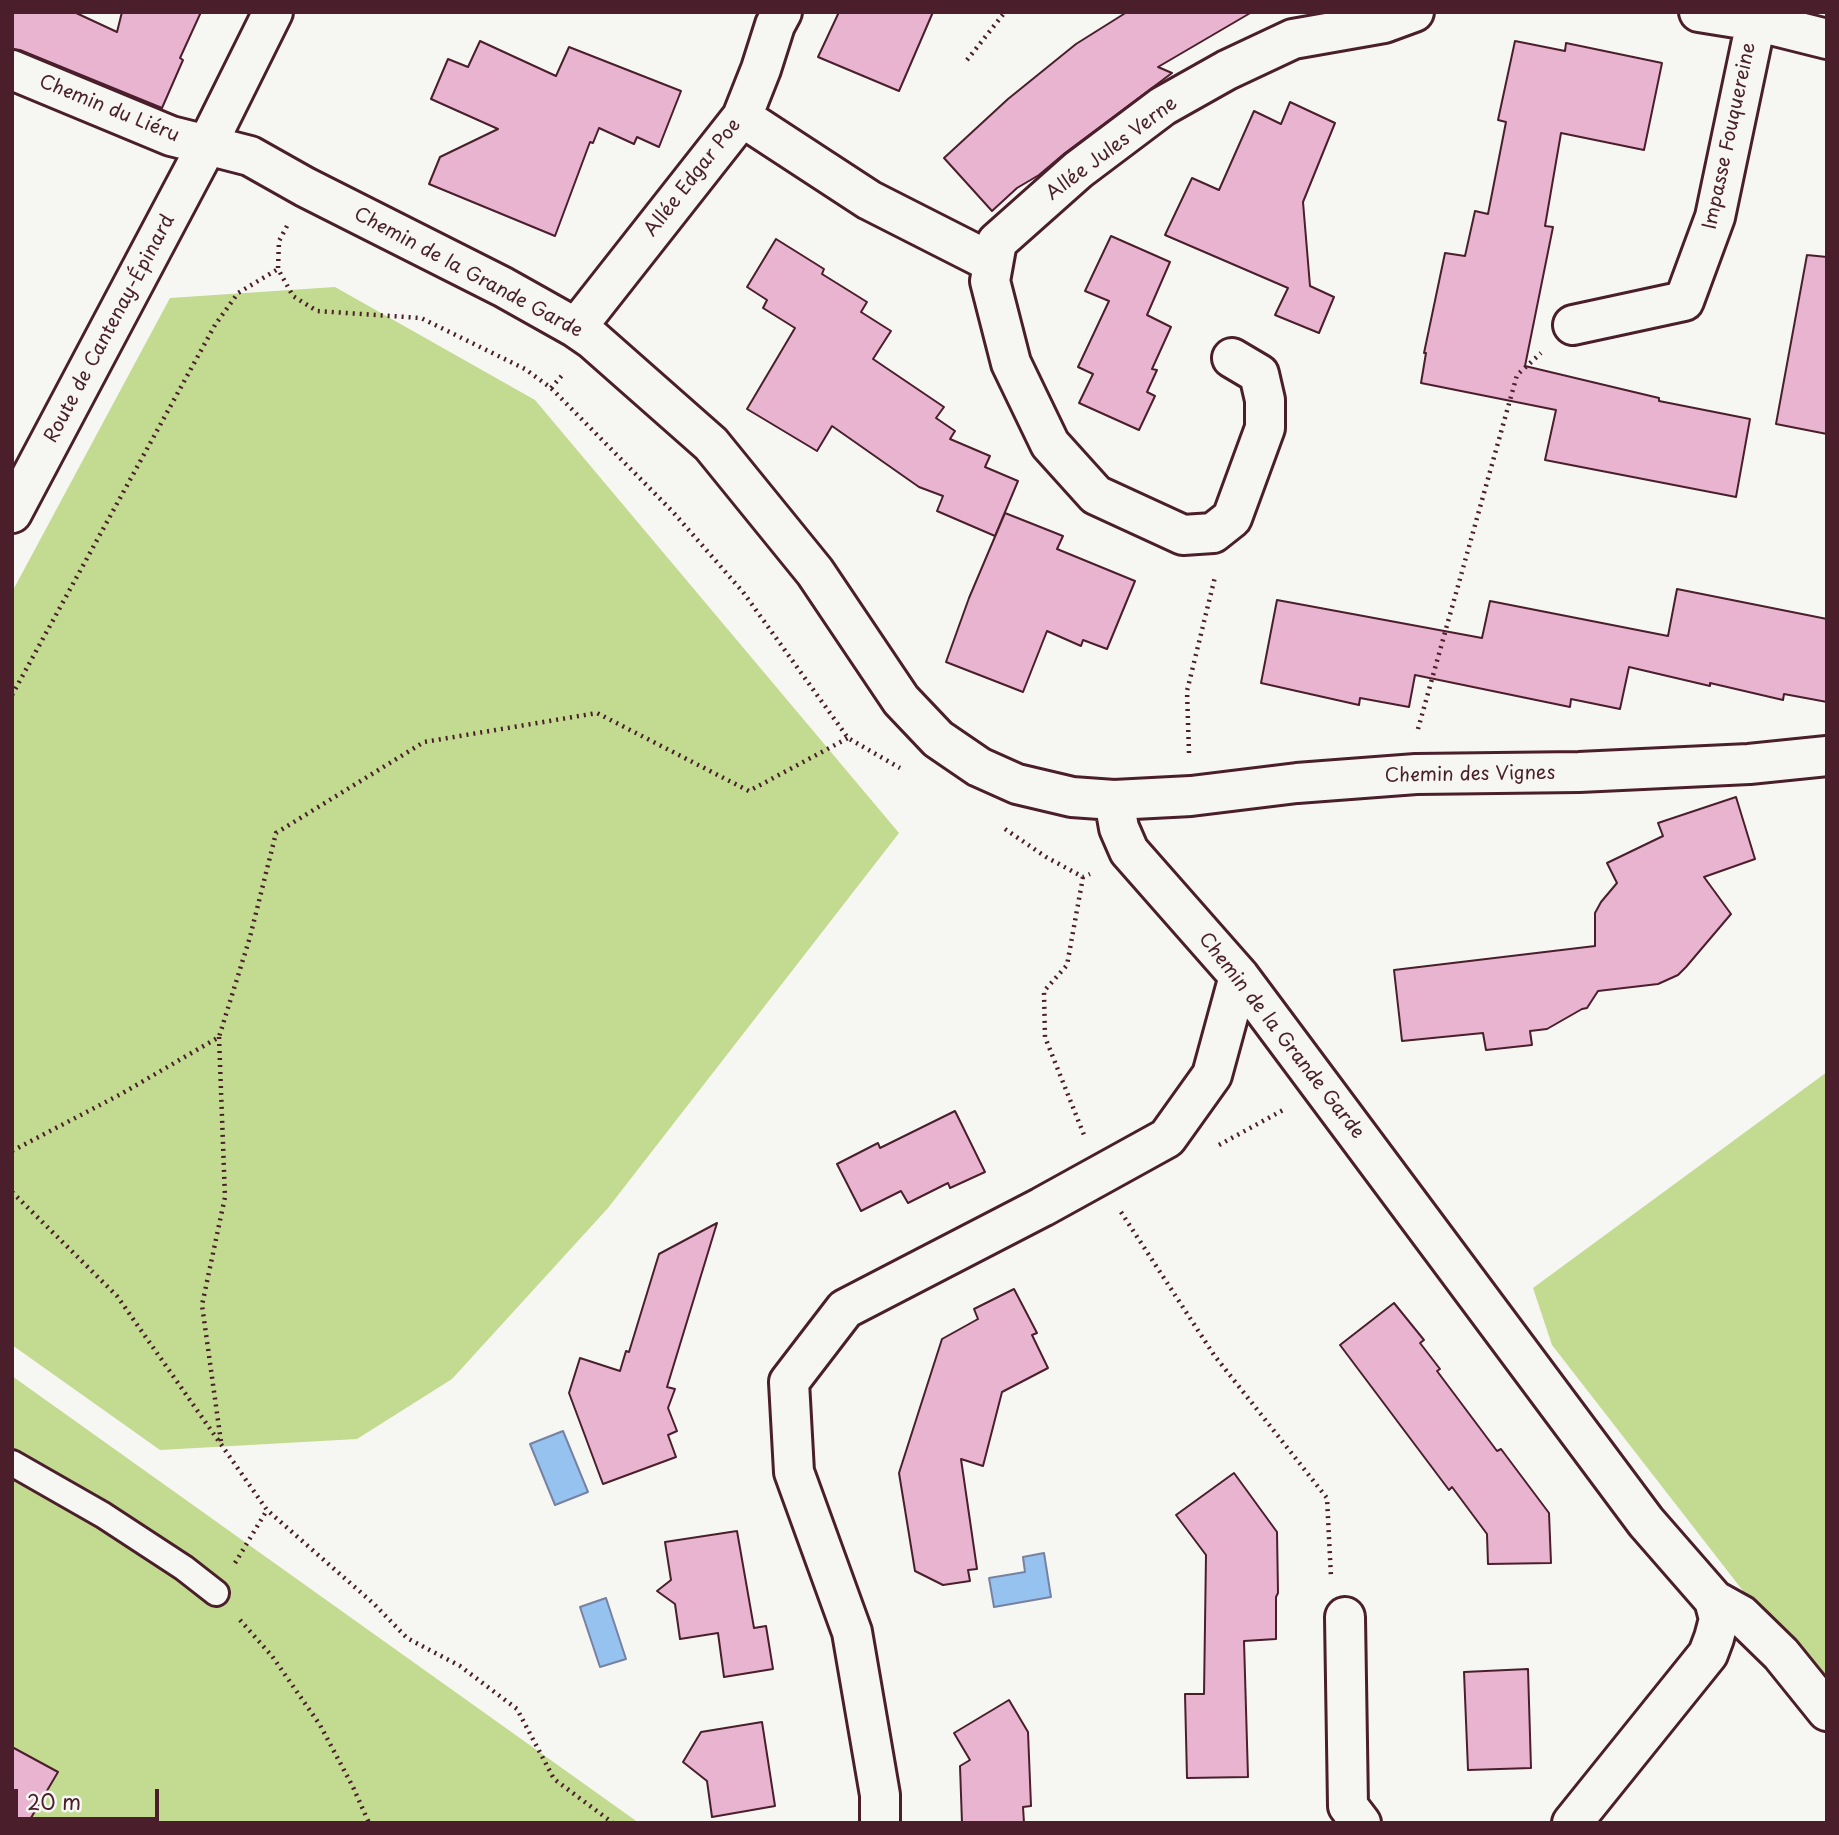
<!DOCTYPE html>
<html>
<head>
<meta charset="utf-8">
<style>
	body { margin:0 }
	#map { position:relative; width:1839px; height:1835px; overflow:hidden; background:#f6f6f2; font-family:"Playpen Sans",sans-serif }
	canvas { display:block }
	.frame { position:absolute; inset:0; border:14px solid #4a1f2b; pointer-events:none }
	.scale { position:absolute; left:14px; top:1789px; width:145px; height:32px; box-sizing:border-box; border:4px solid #4a1f2b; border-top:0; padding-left:9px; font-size:21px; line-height:24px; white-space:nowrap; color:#4a1f2b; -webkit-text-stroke:5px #f6f6f2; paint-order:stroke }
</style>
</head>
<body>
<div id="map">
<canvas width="1839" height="1835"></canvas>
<div class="frame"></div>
<div class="scale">20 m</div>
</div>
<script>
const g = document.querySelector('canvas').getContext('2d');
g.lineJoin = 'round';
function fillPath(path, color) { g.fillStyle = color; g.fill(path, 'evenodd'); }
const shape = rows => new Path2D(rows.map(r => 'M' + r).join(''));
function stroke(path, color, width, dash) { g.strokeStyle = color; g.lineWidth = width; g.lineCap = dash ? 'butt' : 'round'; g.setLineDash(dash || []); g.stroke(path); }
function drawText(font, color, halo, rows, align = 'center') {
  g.font = font + ' "Playpen Sans",sans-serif'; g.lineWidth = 5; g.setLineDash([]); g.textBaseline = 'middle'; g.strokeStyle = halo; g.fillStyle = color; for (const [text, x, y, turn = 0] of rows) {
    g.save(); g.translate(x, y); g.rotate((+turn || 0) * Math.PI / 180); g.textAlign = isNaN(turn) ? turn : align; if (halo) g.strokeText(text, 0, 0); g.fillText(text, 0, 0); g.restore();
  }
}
const green = shape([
	[335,287,535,400,899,833,608,1208,452,1379,357,1439,160,1450,12,1345,12,592,170,298],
	[1827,1072,1827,1699,1552,1345,1533,1288],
	[12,1376,639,1823,12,1823]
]);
const water = shape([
	[563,1431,588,1492,555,1505,530,1444,563,1431],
	[1044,1553,1051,1597,994,1607,989,1578,1025,1572,1023,1557,1044,1553],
	[606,1598,626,1659,600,1667,580,1607,606,1598]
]);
const building = shape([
	[12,12,74,12,117,32,122,12,201,12,180,58,183,60,162,108,20,50,12,49,12,12],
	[839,12,933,12,899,91,818,57,839,12],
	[1127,12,1252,12,1158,67,1172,73,1065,153,1039,175,1017,188,992,211,944,158,1008,99,1076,44,1127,12],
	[480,41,556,76,569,47,681,91,659,147,637,137,634,144,599,128,593,143,590,142,555,236,429,184,440,157,498,129,431,99,448,59,468,67,480,41],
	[1515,41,1565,51,1566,43,1662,63,1644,150,1561,133,1545,226,1553,227,1525,366,1659,398,1659,401,1750,419,1736,497,1545,460,1556,410,1421,383,1426,353,1424,353,1445,253,1465,256,1475,211,1488,214,1506,122,1498,120,1515,41],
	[1290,102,1335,123,1303,202,1310,286,1334,297,1319,333,1275,315,1288,288,1165,235,1192,178,1219,190,1254,111,1281,124,1290,102],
	[1111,236,1170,262,1147,315,1171,327,1152,369,1157,370,1147,392,1155,396,1139,430,1079,403,1093,374,1078,367,1109,301,1085,291,1111,236],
	[776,239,824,269,822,274,867,302,861,312,891,331,873,359,944,407,936,418,955,431,950,439,990,456,985,467,1018,481,995,536,937,511,943,496,919,487,832,426,817,451,747,409,795,328,763,308,767,300,747,287,776,239],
	[1807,255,1827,257,1827,434,1776,424,1807,255],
	[1005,513,1063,536,1057,549,1135,581,1107,649,1083,640,1081,646,1047,631,1023,692,946,662,969,598,1005,513],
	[1677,589,1827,619,1827,702,1784,694,1783,700,1710,683,1710,686,1629,667,1620,709,1571,699,1570,707,1415,675,1409,707,1360,698,1359,705,1261,683,1277,600,1482,638,1490,601,1668,636,1677,589],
	[1736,797,1755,859,1704,877,1731,914,1686,967,1678,975,1658,984,1598,991,1587,1008,1582,1009,1547,1029,1530,1031,1532,1045,1486,1050,1483,1033,1402,1041,1394,970,1595,946,1595,913,1601,902,1617,883,1607,863,1663,836,1658,823,1736,797],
	[955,1111,985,1172,950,1188,948,1183,908,1203,901,1191,861,1211,837,1164,878,1143,880,1148,955,1111],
	[717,1223,667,1387,675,1389,668,1408,677,1431,668,1435,676,1457,603,1484,569,1393,580,1358,620,1371,626,1351,629,1352,659,1254,717,1223],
	[1014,1289,1037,1333,1032,1335,1048,1368,1002,1392,983,1466,961,1459,977,1569,968,1570,970,1581,943,1585,915,1571,899,1473,942,1339,978,1319,974,1309,1014,1289],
	[1394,1303,1424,1340,1420,1343,1440,1369,1437,1371,1497,1451,1501,1449,1549,1513,1551,1563,1488,1564,1487,1534,1452,1487,1449,1490,1340,1345,1394,1303],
	[1234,1473,1277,1532,1278,1593,1276,1597,1276,1639,1244,1641,1248,1777,1187,1778,1185,1694,1204,1694,1206,1555,1176,1515,1234,1473],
	[737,1531,754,1628,766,1626,773,1669,724,1677,718,1633,680,1639,675,1604,657,1591,671,1580,665,1542,737,1531],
	[1528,1669,1531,1768,1468,1770,1464,1672,1528,1669],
	[1009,1700,1028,1732,1031,1806,1023,1807,1024,1823,962,1823,960,1766,970,1760,954,1733,1009,1700],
	[762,1722,775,1806,712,1817,707,1781,683,1762,701,1732,762,1722],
	[12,1747,58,1772,28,1823,12,1823,12,1747]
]);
const path = shape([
	[967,60,1005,12],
	[287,226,279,241,278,269,293,296,317,311,421,318,525,369,551,388,673,512,743,592,848,738,900,768],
	[551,388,564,373],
	[12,695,215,325,238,293,278,269],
	[1418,729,1517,375,1541,353],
	[1189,753,1187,691,1215,577],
	[1005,829,1046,857,1083,877,1090,874],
	[1083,877,1067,965,1044,991,1045,1037,1084,1135],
	[219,1037,225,1197,202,1305,221,1442],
	[1219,1145,1285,1109],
	[12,1151,121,1094,219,1037,250,937,276,833,424,742,597,713,749,791,848,738],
	[12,1192,117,1296,267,1510,374,1604,407,1638,460,1666,517,1709,554,1779,613,1823],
	[1121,1212,1214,1355,1327,1498,1331,1577],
	[235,1563,267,1510],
	[240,1620,272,1656,320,1725,353,1787,369,1823]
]);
const lane = shape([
	[12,1463,103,1515,184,1568,216,1593]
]);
const street = shape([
	[1699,12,1755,21,1827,39],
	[742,117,869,200,993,263],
	[1573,325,1684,301,1715,217,1758,12],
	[576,328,742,117,761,69,775,25,782,12],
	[1232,358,1259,374,1265,400,1265,428,1232,518,1213,533,1183,535,1096,495,1050,444,1011,363,990,281,997,242,1078,170,1163,106,1227,70,1293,39,1384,23,1414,12],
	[12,513,207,145,250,156,305,187,503,287,576,328,592,339,711,444,815,572,901,700,938,739,979,767,1017,784,1072,797,1114,800,1119,828,1129,851,1239,976,1646,1522,1714,1600,1719,1619,1714,1638,1708,1654,1572,1823],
	[1114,800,1191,796,1297,783,1416,774,1579,772,1749,764,1827,756],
	[1714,1600,1741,1615,1781,1654,1827,1711],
	[1345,1617,1348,1806,1361,1823],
	[880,1823,880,1795,852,1632,794,1472,789,1382,845,1309,1042,1207,1167,1138,1212,1075,1239,976]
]);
const secondary = shape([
	[12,70,171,136,207,145,273,12]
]);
const streetNames = [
	["Chemin du Liéru",109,109,22],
	["Impasse Fouquereine",1730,136,-78],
	["Allée Jules Verne",1112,149,-37],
	["Allée Edgar Poe",693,178,-52],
	["Chemin de la Grande Garde",468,273,28],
	["Route de Cantenay-Épinard",110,329,-62],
	["Chemin des Vignes",1470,775,-1],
	["Chemin de la Grande Garde",1281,1036,52]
];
fillPath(green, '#c3da91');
fillPath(water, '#95c2ef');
stroke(water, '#7781a1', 2);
fillPath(building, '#e8b4d0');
stroke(building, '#4a1f2b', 2);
stroke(lane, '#4a1f2b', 30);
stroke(street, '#4a1f2b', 44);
stroke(secondary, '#4a1f2b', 44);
stroke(path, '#4a1f2b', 4.5, [2, 5]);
stroke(lane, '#f6f6f2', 24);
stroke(street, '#f6f6f2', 38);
stroke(secondary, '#f6f6f2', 38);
drawText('19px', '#4a1f2b', '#f6f6f2', streetNames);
</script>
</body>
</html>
